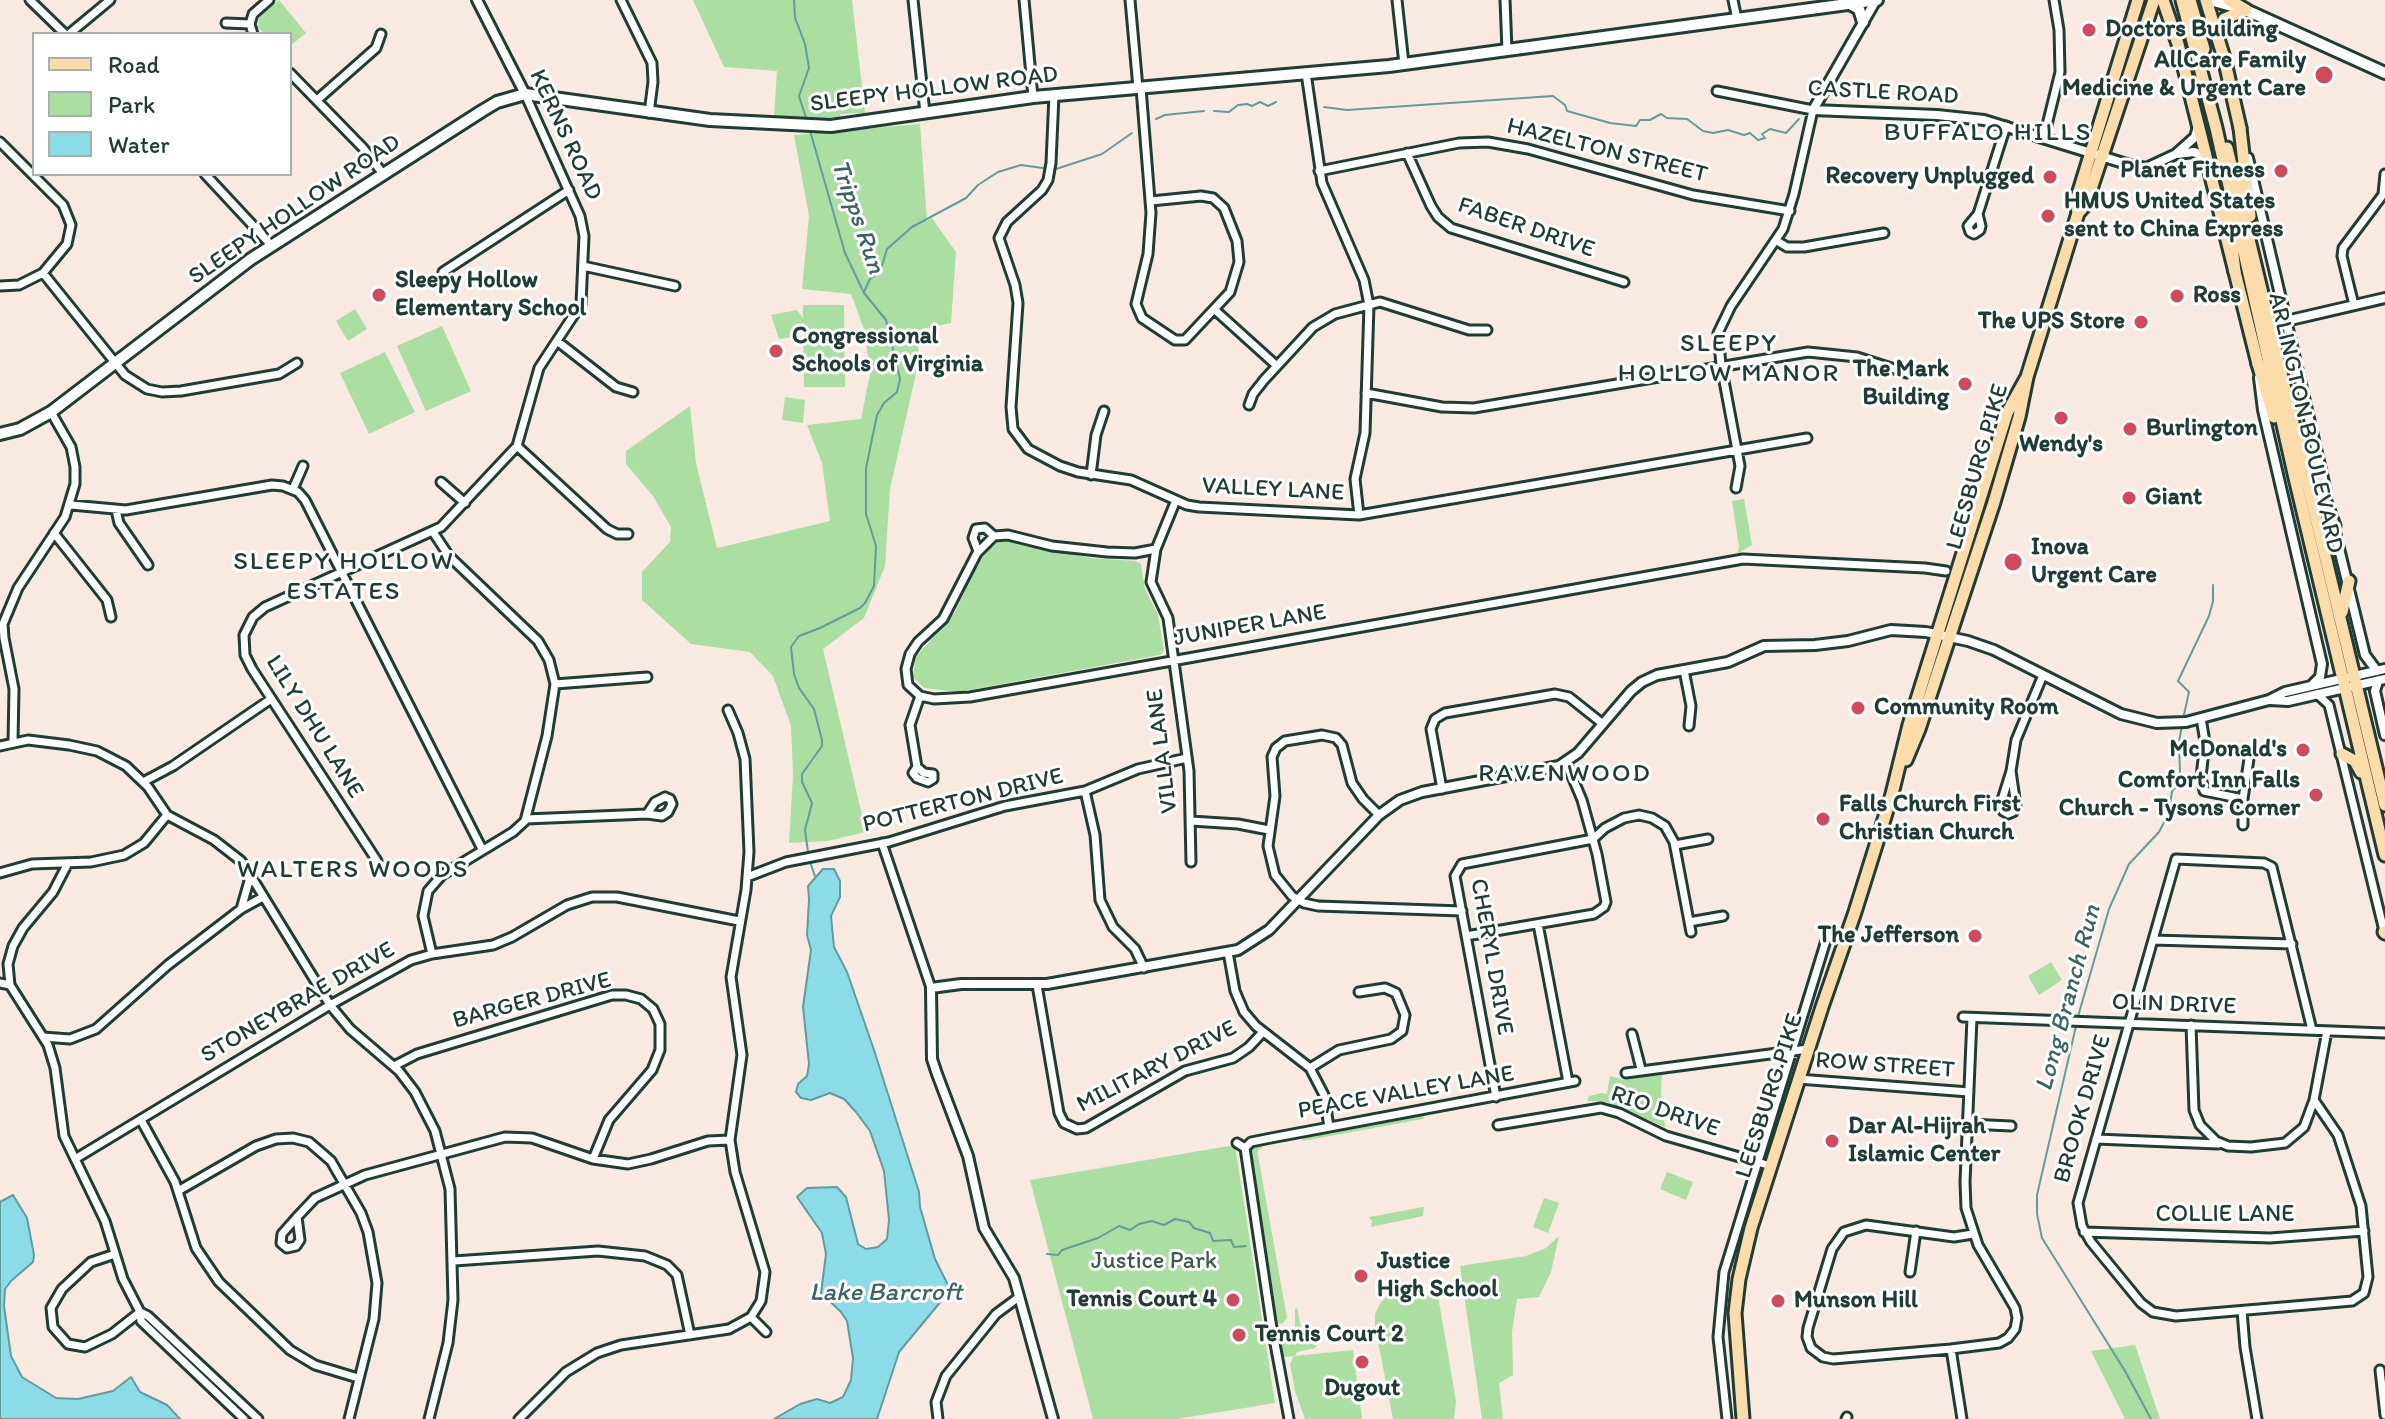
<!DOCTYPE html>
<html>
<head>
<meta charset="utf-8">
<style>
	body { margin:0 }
	#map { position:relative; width:2385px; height:1419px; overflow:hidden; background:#f9eae1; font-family:Itim,sans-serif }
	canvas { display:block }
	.legend { position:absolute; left:32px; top:32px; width:260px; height:144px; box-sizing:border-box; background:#fff; border:2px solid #a5b1ae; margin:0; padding:10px 14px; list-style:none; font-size:24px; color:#1f3d34 }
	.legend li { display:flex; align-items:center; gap:16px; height:40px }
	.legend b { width:40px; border:2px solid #a5b1ae }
</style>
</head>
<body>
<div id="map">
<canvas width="2385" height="1419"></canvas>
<ul class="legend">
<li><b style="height:10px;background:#fddcac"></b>Road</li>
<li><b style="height:22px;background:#aadfa1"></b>Park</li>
<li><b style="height:22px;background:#8cdce7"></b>Water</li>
</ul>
</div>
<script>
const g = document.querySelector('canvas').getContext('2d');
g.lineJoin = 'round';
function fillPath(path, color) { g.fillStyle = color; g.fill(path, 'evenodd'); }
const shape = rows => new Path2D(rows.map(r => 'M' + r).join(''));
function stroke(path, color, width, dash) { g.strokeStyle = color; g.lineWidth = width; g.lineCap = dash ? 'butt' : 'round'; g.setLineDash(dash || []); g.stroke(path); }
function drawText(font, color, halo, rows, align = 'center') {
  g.font = font + ' Itim,sans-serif'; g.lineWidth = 6; g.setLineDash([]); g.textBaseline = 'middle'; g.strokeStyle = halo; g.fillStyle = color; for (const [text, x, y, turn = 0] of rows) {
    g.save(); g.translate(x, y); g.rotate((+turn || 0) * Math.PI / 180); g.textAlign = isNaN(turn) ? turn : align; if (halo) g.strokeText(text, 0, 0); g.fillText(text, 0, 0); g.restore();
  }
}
const green = shape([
	[279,0,306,33,290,46,290,34,264,34,258,27,259,18],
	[693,0,852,0,865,113,840,114,841,118,774,117,777,71,724,67],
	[920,124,927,221,932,218,956,252,951,323,917,330,919,360,890,489,885,566,864,618,823,649,866,832,827,841,789,843,793,775,791,726,773,676,750,652,691,644,642,600,642,572,670,542,671,527,653,496,626,464,626,451,690,406,696,463,717,548,830,521,822,463,807,425,861,419,870,374,865,332,851,294,802,289,809,216,794,135],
	[803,305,844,305,845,387,804,387,803,329,793,337,779,339,771,315,797,310,803,318],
	[355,309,367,329,348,341,336,321],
	[442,326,471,391,426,411,397,346],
	[385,352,415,412,369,434,340,373],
	[785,397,805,400,803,423,782,420],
	[1744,499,1752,545,1737,554,1739,547,1732,501],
	[997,542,1012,542,1091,558,1136,561,1141,564,1145,589,1158,615,1164,650,1160,655,958,692,924,688,913,677,916,657,955,612,982,554],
	[2051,962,2062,980,2039,995,2028,976],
	[1662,1074,1661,1091,1665,1127,1607,1102,1587,1101,1589,1096,1601,1093,1607,1094,1610,1076,1624,1080],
	[1422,1115,1424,1117,1423,1119,1303,1141,1302,1137,1312,1135],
	[1261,1144,1263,1147,1258,1150,1258,1155,1287,1318,1282,1324,1277,1323,1275,1319,1249,1151,1253,1145],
	[1235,1145,1275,1403,1177,1419,1093,1419,1030,1180],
	[1667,1172,1693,1182,1686,1200,1660,1189],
	[1544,1198,1559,1203,1548,1233,1533,1227],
	[1424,1207,1423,1216,1371,1227,1372,1221,1369,1217],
	[1559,1236,1551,1272,1539,1297,1517,1299,1512,1332,1513,1375,1499,1383,1503,1419,1482,1419,1460,1266,1526,1256,1546,1248],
	[1402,1288,1418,1289,1431,1297,1431,1291,1437,1290,1456,1401,1454,1419,1393,1419,1375,1326,1375,1314,1381,1302,1390,1293],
	[1297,1308,1303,1337,1313,1338,1314,1345,1317,1345,1315,1348,1297,1352,1295,1356,1353,1350,1362,1419,1305,1419,1295,1391,1290,1364,1294,1356,1283,1357,1280,1339,1295,1326,1295,1309],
	[2135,1345,2160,1419,2125,1419,2091,1351]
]);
const water = shape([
	[823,869,834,869,840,881,840,897,831,916,834,947,847,972,874,1050,919,1192,920,1207,935,1259,948,1285,947,1294,899,1352,877,1419,774,1419,800,1404,817,1399,830,1403,843,1397,851,1380,853,1358,847,1321,841,1312,821,1293,826,1254,822,1233,797,1197,807,1188,837,1187,846,1197,858,1244,866,1249,878,1247,887,1239,889,1220,884,1171,870,1131,856,1112,844,1099,830,1093,811,1100,801,1098,796,1092,798,1084,807,1076,809,1064,803,1007,811,950,807,935,809,900,808,886,823,869],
	[13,1195,27,1218,34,1255,33,1262,11,1281,5,1289,4,1306,11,1356,22,1377,56,1398,78,1399,113,1391,131,1377,140,1392,167,1405,180,1419,0,1419,0,1202,13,1195]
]);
const stream = shape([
	[794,0,795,18,805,44,809,68,799,96,807,121],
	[1324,107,1347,110,1553,96,1565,105,1567,111,1610,123,1636,126,1640,120,1650,120,1661,114,1667,118,1687,119,1703,131,1713,133,1728,130,1744,135,1750,133,1758,140,1765,138,1762,134,1770,129,1786,133,1799,119],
	[1214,111,1229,112,1238,105,1247,104,1252,106,1260,102,1268,106,1276,102],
	[1156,119,1165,115,1204,111],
	[1056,169,1102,154,1132,133],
	[864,292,870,279,880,272,887,249,912,227,966,198,978,185,998,172,1021,165,1043,168],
	[2183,719,2189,692,2178,681,2209,616,2213,601,2213,585],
	[808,852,805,830,812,803,802,782,802,774,822,746,822,740,814,709,799,688,794,674,791,647,799,636,820,628,860,608,865,603,874,586,876,546,866,514,866,468,877,415,884,403,897,392,900,379,886,320,864,293,845,253,809,127],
	[810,862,815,876],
	[1047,1254,1058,1255,1062,1250,1098,1238,1119,1226,1130,1230,1139,1224,1152,1221,1164,1225,1175,1219,1189,1222,1194,1228,1210,1233,1213,1241,1231,1240,1234,1247,1246,1246],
	[2151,1419,2125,1371,2042,1238,2037,1214,2037,1195,2079,1013,2109,909,2129,864,2159,832,2169,813,2172,791,2177,786,2180,773,2179,742,2182,725]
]);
const minor = shape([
	[30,0,65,34],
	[621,0,652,63,653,82,649,113],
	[913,0,925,113],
	[1024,0,1033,97],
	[1130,0,1138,88],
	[1397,0,1404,64],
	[1505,0,1507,50],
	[1733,0,1737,19],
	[226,23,250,24],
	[69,34,110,0],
	[253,34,250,24,253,14,269,0],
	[290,73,363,148,384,175],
	[1306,73,1322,183,1364,280,1369,305,1365,433,1355,479,1359,515],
	[1141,88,1151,213,1148,254,1136,304,1142,318,1175,340,1185,340,1230,292,1239,262,1237,241,1224,208,1213,198,1201,196,1151,201],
	[1717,91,1813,110,1794,194,1783,229,1731,306,1718,333,1721,365,1740,466,1736,488],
	[1054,95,1051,163,1048,180,1042,190,1007,222,999,238,1015,285,1018,303,1011,407,1013,429,1028,449,1060,466,1078,472,1131,480,1187,505,1199,507,1359,515,1807,438],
	[317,100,376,48,381,34],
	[2044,137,2060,72,2059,30,2054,0],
	[0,142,63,205,71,225,67,244,43,273,19,285,0,286],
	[1407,153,1431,206,1438,217,1451,228,1624,282],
	[1319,171,1459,143,1488,142,1528,149,1693,195,1790,211],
	[205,174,272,246],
	[2383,194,2385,174],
	[1978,214,2006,126],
	[1978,214,1981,226,1980,230,1974,234,1970,232,1968,226,1978,214],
	[1777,241,1787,247,1804,247,1884,233],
	[583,266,675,286],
	[443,272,569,190],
	[43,273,125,375,147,389,162,392,181,391,279,374,297,363],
	[2354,305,2342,256,2343,248,2385,192],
	[1215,310,1277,366],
	[557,341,616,387,633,392],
	[1366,393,1442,407,1474,408,1808,352,1857,357,1907,373],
	[1249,405,1253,394,1264,380,1313,327,1335,314,1380,302,1469,330,1487,330],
	[517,446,607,529,617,534,628,534],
	[1091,475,1096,435,1104,411],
	[441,482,465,503],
	[293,489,303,466],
	[1176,500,1156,549,1151,582,1168,618,1189,771,1191,862],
	[71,505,126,510,272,485,283,486,298,492,305,500,482,849],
	[116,510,119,523,148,565],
	[54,533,107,600,111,617],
	[1156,549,1135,553,1107,552,1052,546,1008,535,994,536,977,553,943,619,918,642,910,654,906,669,908,685,920,696,934,699,970,697,1743,559,1925,568,1946,571],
	[978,551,973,538,976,529,985,528,994,536],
	[1684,670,1691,706,1689,726],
	[555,684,647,677],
	[2317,694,2329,705,2385,935],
	[2201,718,2205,742,2201,777,2204,791,2243,799],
	[13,742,14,689,4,638,3,624,18,588,65,517,75,484,75,467,71,447,51,412],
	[0,746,28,740,69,745,97,751,126,766,148,787,167,815,214,840,241,861,246,868,249,881,241,909],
	[917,767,913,773,917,778,928,782,933,779,933,774,924,773,917,767,910,725,920,696],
	[2011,771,2001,803,2003,811,2008,814,2013,812,2016,806,2011,771,2016,740,2043,675],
	[143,782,173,766,271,699],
	[1442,789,1431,729,1435,719,1445,713,1555,694,1569,697,1603,724],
	[1085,791,1095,835,1100,900,1113,927,1135,949,1144,968],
	[665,797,670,799,672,804,668,812,662,816,647,814,655,802,665,797],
	[1379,815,1363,799,1352,783,1342,745,1336,738,1322,735,1285,741,1276,748,1272,757,1275,796,1268,846,1275,875,1292,896,1304,903,1318,906,1462,911],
	[526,819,647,814],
	[1191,821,1238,824,1269,830],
	[2243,825,2243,799,2250,752],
	[882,843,931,988],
	[1675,845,1708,839],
	[377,861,252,669,245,655,244,635,253,617,265,607,441,527,517,446,539,368,581,304,584,236,580,216,525,94],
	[246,868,330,1005,350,1029,399,1071,415,1092,435,1131,450,1189,453,1300,448,1343,429,1419],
	[0,873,32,864,91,862,124,855,144,843,167,815],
	[747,877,786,862,889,842,1005,806,1085,791,1138,769,1187,758],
	[1689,922,1723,916],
	[1538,924,1568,1082],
	[1466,936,1594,914,1604,907,1606,902,1597,854,1582,800,1566,762],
	[2153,940,2292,944],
	[1228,952,1235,991,1244,1012,1256,1026,1310,1068,1324,1095,1329,1127],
	[432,954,423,916,428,891,442,875,513,832,525,821,547,736,555,684,549,660,538,641,449,556,433,532],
	[0,983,10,985,48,1045,55,1068,64,1136,105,1221,123,1279,140,1312,141,1321,244,1419],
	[10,985,8,964,13,946,23,928,53,892,68,863],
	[1037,985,1059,1113,1064,1123,1077,1129,1086,1128,1185,1071,1233,1058,1249,1047,1263,1032],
	[1963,1017,2385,1033],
	[1972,1018,1965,1182,1966,1208,1978,1245,2015,1308,2017,1318,2015,1329,2008,1338,1999,1343,1951,1349,1833,1359,1823,1357,1811,1348,1807,1337,1808,1328,1832,1249,1844,1232,1866,1225,1954,1237,1973,1234],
	[2191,1025,2194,1110,2200,1125,2216,1141,2228,1146,2251,1147,2285,1143,2304,1127,2314,1100],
	[2312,1030,2272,867,2264,863,2176,859,2078,1203,2082,1226,2091,1242,2141,1303,2153,1312,2176,1316,2318,1304,2352,1301,2364,1293,2368,1277,2361,1206,2338,1135,2314,1100,2327,1031],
	[1632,1034,1641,1069],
	[43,1037,70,1039,96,1029,168,965,241,909,263,897],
	[394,1066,417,1054,612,995,626,995,641,999,653,1009,660,1024,660,1050,652,1070,609,1120,593,1159],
	[1310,1068,1339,1050,1391,1039,1402,1031,1405,1015,1396,993,1385,988,1359,992],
	[1626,1073,1808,1049],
	[1798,1079,1969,1092],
	[1496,1097,1455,876,1462,864,1593,839,1605,828,1624,818,1639,815,1652,818,1665,826,1674,842,1691,932],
	[141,1120,175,1182,196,1248,219,1282,290,1350,315,1365,358,1378],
	[1968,1124,2011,1126],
	[1498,1125,1601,1108,1619,1113,1666,1136,1771,1166],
	[2096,1139,2218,1144],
	[1237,1143,1245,1148,1251,1142,1271,1138,1575,1081],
	[1245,1148,1271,1322,1289,1419],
	[75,1159,330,1005,411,960,432,954,493,945,512,937,567,905,592,897,617,897,739,921],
	[178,1191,256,1146,276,1139,293,1138,309,1142,331,1161,361,1213,368,1232,377,1283,374,1319,349,1419],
	[297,1217,315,1198,365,1175,505,1137,532,1138,593,1159,628,1164,651,1159,708,1141,730,1140],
	[297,1217,300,1240,296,1246,287,1248,281,1243,282,1234,297,1217],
	[2084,1232,2270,1238,2364,1231],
	[115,1254,91,1262,62,1289,51,1308,53,1327,68,1344,85,1347,112,1334,140,1312],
	[454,1261,598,1251,645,1256,667,1265,677,1275,690,1335],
	[1910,1272,1916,1231],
	[2242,1311,2245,1347,2257,1419],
	[140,1312,148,1316,258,1419],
	[751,1317,766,1332],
	[1951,1349,1962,1419],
	[2380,1370,2385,1415],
	[519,1419,566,1372,597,1353,621,1345,729,1329,751,1317,761,1301,765,1272,735,1172,730,1140,742,1055,731,977,746,890,749,852,745,759,738,733,728,710],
	[938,1419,936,1402,946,1376,996,1314,1019,1297],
	[1727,1419,1718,1337,1724,1272,1828,934],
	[1846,1419,1847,1417]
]);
const tertiary = shape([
	[477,0,525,94],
	[1876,0,1813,110,1937,115,1984,120,2130,165,2146,168,2176,154,2195,137,2198,127],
	[2177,154,2194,152,2207,158],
	[2248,158,2326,491],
	[2286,321,2385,298],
	[2259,378,2263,410,2322,664,2320,677,2311,686],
	[2333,524,2365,655,2377,671],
	[2378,681,2375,691,2385,735],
	[2270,700,2288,701,2385,679],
	[1053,1419,1014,1278,984,1228,968,1156,937,1074,932,1059,931,988,961,984,1047,984,1238,950,1269,930,1379,815,1400,800,1422,792,1559,766,1578,753,1631,691,1642,682,1657,675,1728,662,1764,646,1815,645,1848,641,1891,630,1926,632,1968,641,1994,650,2121,714,2157,723,2186,722,2269,700,2285,692,2385,669]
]);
const secondary = shape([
	[2210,0,2246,10,2385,73],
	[1850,4,1859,9,1863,22],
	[0,434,20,429,51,412,251,259,482,111,497,102,525,94,710,120,831,126,1033,97,1389,66,1877,0]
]);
const primary = shape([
	[2163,0,2178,44,2258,364],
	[2206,0,2224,58,2240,128],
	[2229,0,2246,10],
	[2218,34,2224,19,2246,10],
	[2078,213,2086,204,2154,0],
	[1906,760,1919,729,1994,502,2019,417,2027,377,2078,213,2076,201,2138,0],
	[1743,1419,1735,1313,1739,1279,1751,1228,1822,1007,1855,912,1892,794,1909,725,2007,413,2027,377]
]);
const trunk = shape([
	[2182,0,2216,128,2295,478,2385,855],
	[2190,0,2204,49],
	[2240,128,2250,216],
	[2227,148,2385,805],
	[2228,211,2235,272],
	[2258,364,2274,417],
	[2309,459,2334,526],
	[2342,612,2349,581],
	[2342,754,2355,761,2361,772],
	[2384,932,2385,933]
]);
const markers = [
	[2089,30,8,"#d1495b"],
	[2324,75,10,"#d1495b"],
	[2281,171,8,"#d1495b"],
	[2050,177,8,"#d1495b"],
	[2048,216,8,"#d1495b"],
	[379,295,8,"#d1495b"],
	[2177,296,8,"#d1495b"],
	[2141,322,8,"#d1495b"],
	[776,351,8,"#d1495b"],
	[1965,384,8,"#d1495b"],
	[2061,418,8,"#d1495b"],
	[2130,429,8,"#d1495b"],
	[2129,498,8,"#d1495b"],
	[2013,562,10,"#d1495b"],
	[1858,708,8,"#d1495b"],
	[2303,750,8,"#d1495b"],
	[2316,795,8,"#d1495b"],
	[1823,819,8,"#d1495b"],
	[1975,936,8,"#d1495b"],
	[1832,1141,8,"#d1495b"],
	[1361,1276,8,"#d1495b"],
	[1233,1300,8,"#d1495b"],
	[1778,1301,8,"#d1495b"],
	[1239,1335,8,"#d1495b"],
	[1362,1362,8,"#d1495b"]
];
const poiNames = [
	["Doctors Building",2105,30],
	["AllCare Family",2306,61,"right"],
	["Medicine & Urgent Care",2306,89,"right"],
	["Planet Fitness",2265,171,"right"],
	["Recovery Unplugged",2034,177,"right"],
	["HMUS United States",2064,202],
	["sent to China Express",2064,230],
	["Sleepy Hollow",395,281],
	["Elementary School",395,309],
	["Ross",2193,296],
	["The UPS Store",2125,322,"right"],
	["Congressional",792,337],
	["Schools of Virginia",792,365],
	["The Mark",1949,370,"right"],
	["Building",1949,398,"right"],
	["Burlington",2146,429],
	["Wendy's",2061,445,"center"],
	["Giant",2145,498],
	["Inova",2031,548],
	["Urgent Care",2031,576],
	["Community Room",1874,708],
	["McDonald's",2287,750,"right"],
	["Comfort Inn Falls",2300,781,"right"],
	["Church - Tysons Corner",2300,809,"right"],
	["Falls Church First",1839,805],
	["Christian Church",1839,833],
	["The Jefferson",1959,936,"right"],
	["Dar Al-Hijrah",1848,1127],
	["Islamic Center",1848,1155],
	["Justice",1377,1262],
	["High School",1377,1290],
	["Tennis Court 4",1217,1300,"right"],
	["Munson Hill",1794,1301],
	["Tennis Court 2",1255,1335],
	["Dugout",1362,1389,"center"]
];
const streetNames = [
	["SLEEPY HOLLOW ROAD",934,90,-7],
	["CASTLE ROAD",1883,93,3],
	["KERNS ROAD",565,135,65],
	["HAZELTON STREET",1607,151,14],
	["SLEEPY HOLLOW ROAD",295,210,-34],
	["FABER DRIVE",1526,228,19],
	["ARLINGTON BOULEVARD",2305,423,77],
	["LEESBURG PIKE",1978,467,-74],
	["VALLEY LANE",1273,490,3],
	["JUNIPER LANE",1250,626,-10],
	["LILY DHU LANE",314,727,58],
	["VILLA LANE",1163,751,-97],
	["POTTERTON DRIVE",963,801,-14],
	["CHERYL DRIVE",1491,957,80],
	["BARGER DRIVE",532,1001,-15],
	["STONEYBRAE DRIVE",298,1003,-30],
	["OLIN DRIVE",2174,1005,2],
	["ROW STREET",1885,1066,4],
	["MILITARY DRIVE",1157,1067,-27],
	["PEACE VALLEY LANE",1406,1093,-10],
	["LEESBURG PIKE",1770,1096,-72],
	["BROOK DRIVE",2083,1109,-74],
	["RIO DRIVE",1665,1112,19],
	["COLLIE LANE",2225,1215]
];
const parkNames = [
	["Justice Park",1154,1262]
];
const neighbourhoodNames = [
	["BUFFALO HILLS",1988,133],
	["SLEEPY",1729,344],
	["HOLLOW MANOR",1729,374],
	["SLEEPY HOLLOW",344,562],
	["ESTATES",344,592],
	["RAVENWOOD",1565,774],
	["WALTERS WOODS",353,870]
];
const waterNames = [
	["Tripps Run",857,217,71],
	["Long Branch Run",2069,998,-75],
	["Lake Barcroft",886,1293]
];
fillPath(green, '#aadfa1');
fillPath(water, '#8cdce7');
stroke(water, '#609c9f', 2);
stroke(stream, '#609c9f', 2);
stroke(minor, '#1f3d34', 13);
stroke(tertiary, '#1f3d34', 14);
stroke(secondary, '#1f3d34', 16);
stroke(primary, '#1f3d34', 17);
stroke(trunk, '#1f3d34', 17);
stroke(minor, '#fff', 7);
stroke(tertiary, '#fff', 8);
stroke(secondary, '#fff', 10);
stroke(primary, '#fddcac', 11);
stroke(trunk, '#fddcac', 11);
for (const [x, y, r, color] of markers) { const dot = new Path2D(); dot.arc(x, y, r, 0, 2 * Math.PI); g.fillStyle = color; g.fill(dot); stroke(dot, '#fff', 3); }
drawText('bold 24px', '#1f3d34', '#fff', poiNames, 'left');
drawText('24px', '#1f3d34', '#fff', streetNames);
drawText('24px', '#3b5d4a', '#fff', parkNames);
g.letterSpacing = '2px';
drawText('26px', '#1f3d34', '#fff', neighbourhoodNames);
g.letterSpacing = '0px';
drawText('italic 26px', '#3a6561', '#fff', waterNames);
</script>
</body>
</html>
